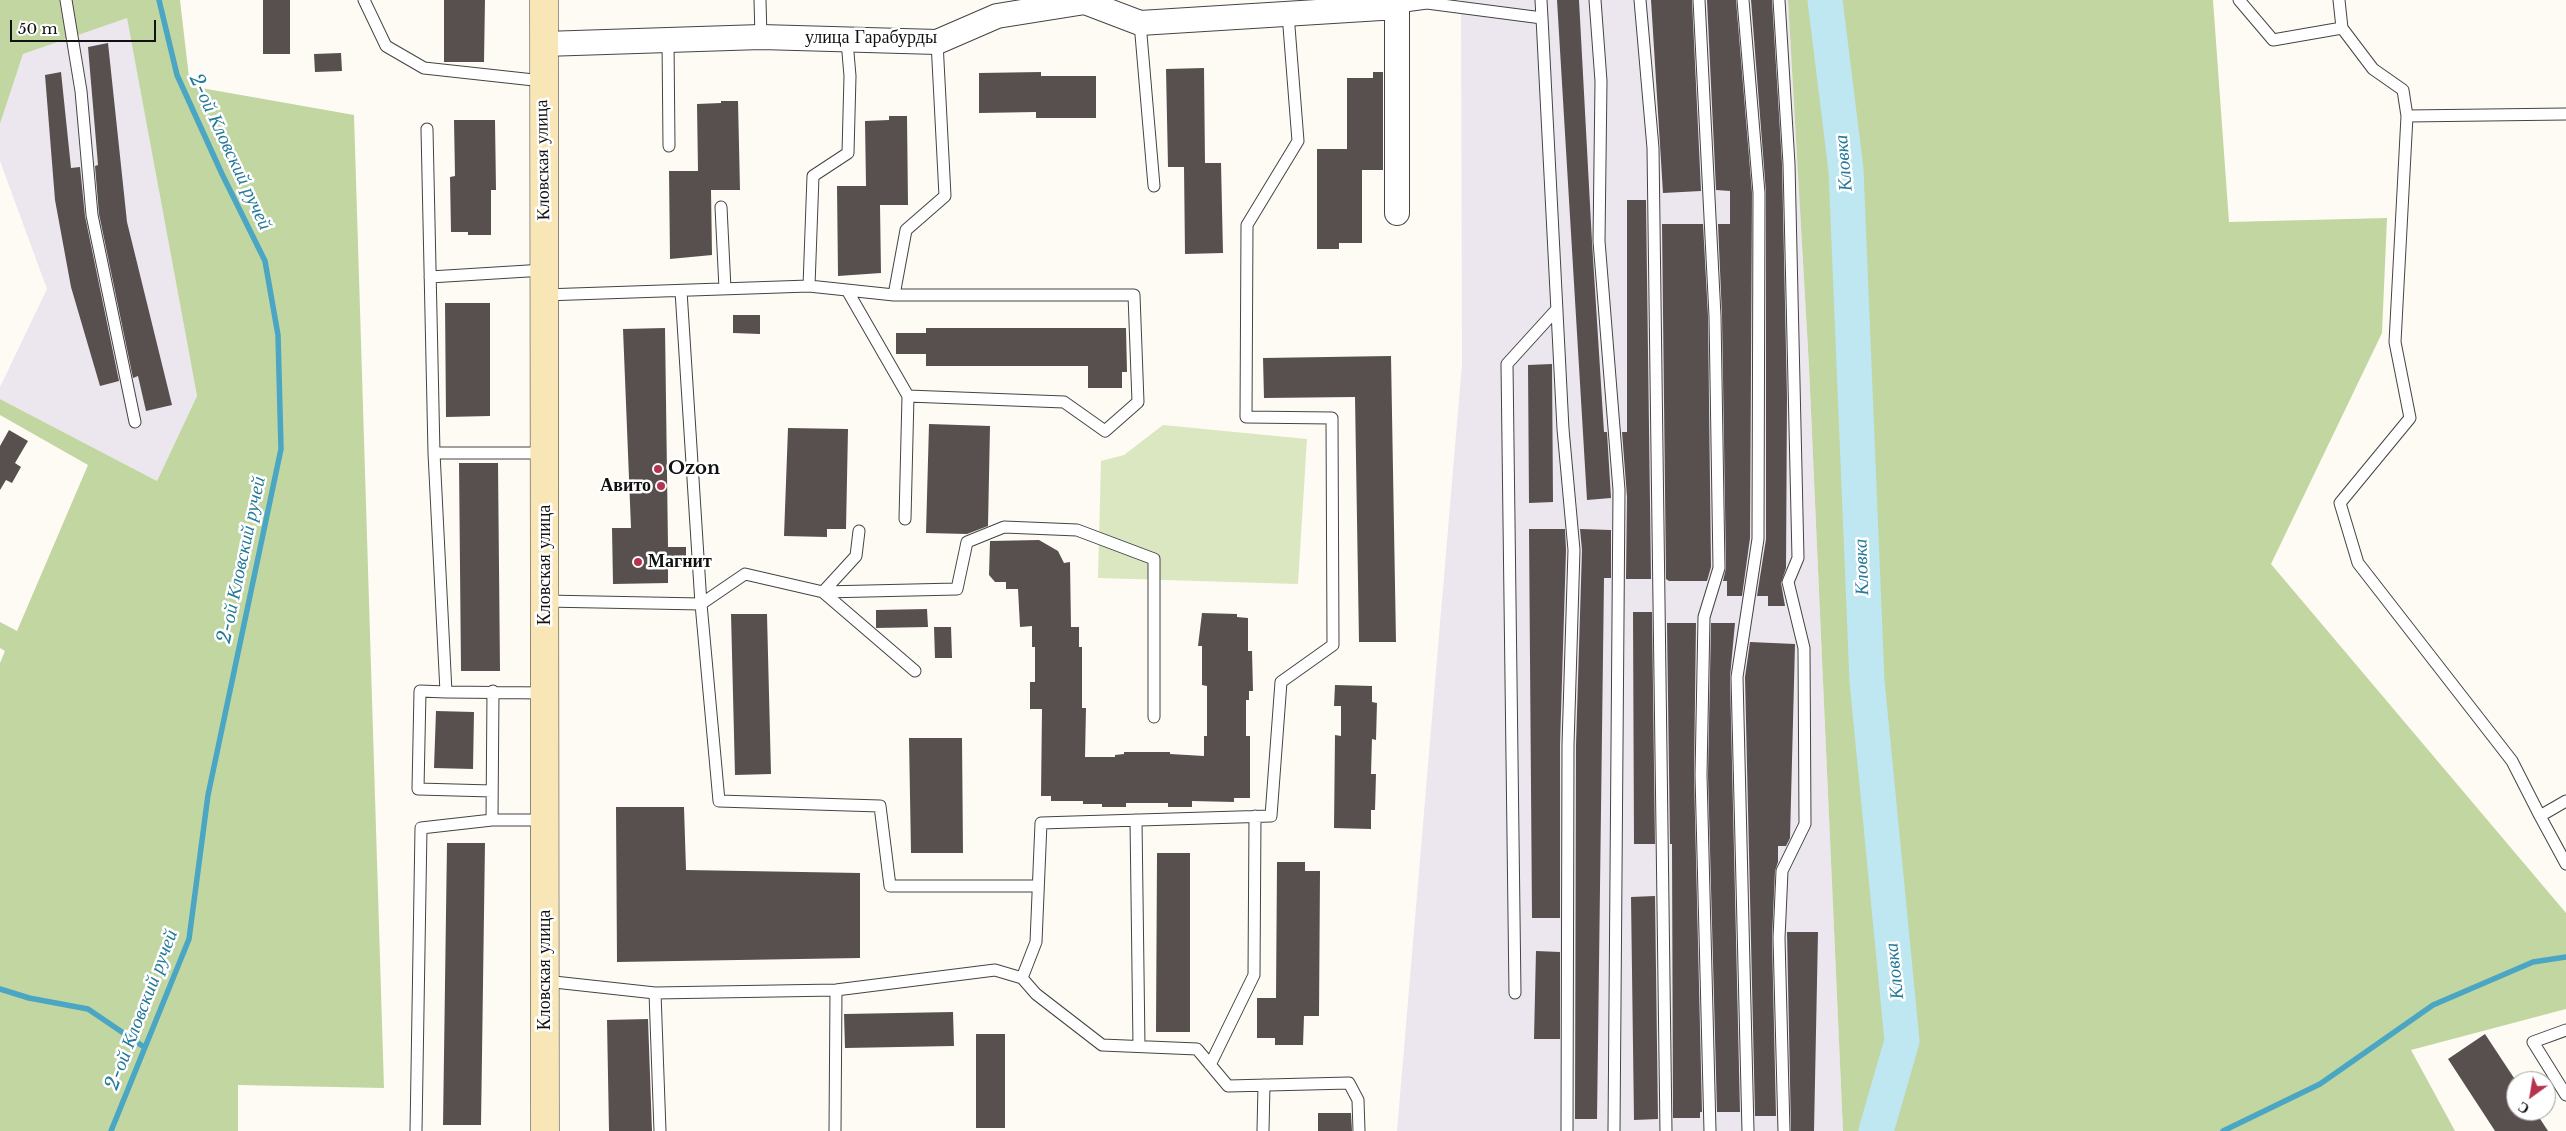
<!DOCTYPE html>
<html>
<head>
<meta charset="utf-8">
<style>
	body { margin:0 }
	#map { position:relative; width:2566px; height:1131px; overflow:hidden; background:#fefbf5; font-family:"Libre Baskerville",serif }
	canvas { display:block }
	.north { position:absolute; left:2506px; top:1071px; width:50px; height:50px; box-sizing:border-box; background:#fff; border:1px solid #a0a0a0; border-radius:50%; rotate:212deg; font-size:14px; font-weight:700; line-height:20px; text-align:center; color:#111 }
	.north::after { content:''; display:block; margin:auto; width:18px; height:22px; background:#b6334f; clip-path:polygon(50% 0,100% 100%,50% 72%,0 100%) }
	.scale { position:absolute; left:10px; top:20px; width:146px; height:22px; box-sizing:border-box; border:2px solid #111; border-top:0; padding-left:6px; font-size:15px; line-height:18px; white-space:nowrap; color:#111; -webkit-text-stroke:4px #fff; paint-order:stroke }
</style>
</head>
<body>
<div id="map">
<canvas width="2566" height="1131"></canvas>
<div class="north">С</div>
<div class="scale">50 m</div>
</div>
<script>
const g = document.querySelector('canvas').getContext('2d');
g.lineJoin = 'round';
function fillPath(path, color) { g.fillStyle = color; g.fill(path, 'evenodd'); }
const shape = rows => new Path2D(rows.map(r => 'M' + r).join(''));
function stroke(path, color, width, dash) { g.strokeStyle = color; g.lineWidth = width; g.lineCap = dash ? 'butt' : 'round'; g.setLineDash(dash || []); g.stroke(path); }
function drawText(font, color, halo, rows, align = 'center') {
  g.font = font + ' "Libre Baskerville",serif'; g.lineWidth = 5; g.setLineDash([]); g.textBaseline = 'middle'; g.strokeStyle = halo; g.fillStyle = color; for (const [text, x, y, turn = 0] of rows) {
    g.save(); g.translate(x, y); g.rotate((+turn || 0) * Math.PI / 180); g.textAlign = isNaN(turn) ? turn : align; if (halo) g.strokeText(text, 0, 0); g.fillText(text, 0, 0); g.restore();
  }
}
const industrial = shape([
	[1461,0,1788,0,1809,367,1843,1131,1397,1131,1462,364],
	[127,17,197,396,157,481,0,399,0,387,47,289,0,161,0,124,23,54]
]);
const green = shape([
	[1163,425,1307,439,1298,584,1098,578,1101,461,1124,455]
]);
const forest = shape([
	[0,0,180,0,190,86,354,115,384,1088,238,1085,238,1131,0,1131,0,663,5,651,0,648,0,622,17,631,88,465,0,415,0,399,157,481,197,396,127,18,23,54,0,124],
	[1788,0,2213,0,2229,222,2387,218,2382,333,2271,564,2566,913,2566,1009,2411,1050,2455,1131,1843,1131,1809,367]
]);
const stream = shape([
	[0,989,29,998,88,1009,144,1047],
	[111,1131,189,939,208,795,281,449,278,335,265,261,222,174,177,75,159,0],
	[2223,1131,2320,1084,2433,1005,2533,962,2566,957]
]);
const river = shape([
	[1825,0,1846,170,1867,681,1902,1041,1876,1131]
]);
const building = shape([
	[263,0,290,0,290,54,263,54],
	[444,0,485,0,484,62,444,62],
	[1557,0,1579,0,1592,242,1604,432,1607,432,1611,498,1587,500],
	[1651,0,1692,0,1701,191,1663,193],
	[1707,0,1736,0,1752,193,1750,538,1742,596,1727,596,1727,581,1723,581,1726,568,1722,316,1718,224,1730,224,1730,191,1716,190],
	[1751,0,1772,0,1782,164,1787,397,1786,568,1781,583,1785,606,1768,606,1768,596,1757,596,1766,539,1766,193],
	[108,43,127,222,172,405,146,411,138,376,133,378,99,214,95,166,98,165,88,47],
	[341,53,342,71,315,72,314,54],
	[1204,68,1205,163,1221,163,1223,253,1185,254,1184,167,1168,167,1166,69],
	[61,72,71,168,80,167,85,216,119,381,100,386,71,287,55,200,45,75],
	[1041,72,1041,76,1096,76,1096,118,1036,118,1036,112,979,113,979,73],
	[1373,72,1383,72,1383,170,1362,170,1362,243,1339,243,1339,249,1317,249,1317,149,1347,149,1347,78,1373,78],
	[721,101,738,101,740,190,711,190,712,255,670,259,669,171,698,171,697,104,721,103],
	[889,116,907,116,908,205,880,205,881,273,838,276,837,186,866,186,865,121,889,120],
	[454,120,495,120,496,190,491,190,491,235,468,235,468,232,451,232,450,177,455,176],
	[1627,200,1646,200,1651,579,1626,579,1627,497,1622,432,1627,432],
	[1662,224,1703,224,1708,316,1711,567,1707,581,1669,581,1666,579],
	[445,303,490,303,490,416,446,417],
	[733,315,760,315,760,334,733,333],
	[665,328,668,547,686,547,686,565,668,565,668,583,613,584,612,528,631,528,623,329],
	[926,328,1126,328,1127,372,1122,372,1122,388,1088,388,1088,366,926,366,926,354,896,354,896,333,926,333],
	[1391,356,1396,642,1359,642,1355,397,1264,398,1263,358],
	[1552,364,1553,502,1529,503,1528,365],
	[929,424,990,426,988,526,967,534,926,533],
	[788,428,848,429,846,529,827,529,827,537,784,536],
	[9,430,28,441,15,463,21,467,12,483,6,480,0,490,0,446],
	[459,463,498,463,500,671,461,671],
	[1529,529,1565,529,1566,550,1560,745,1560,918,1532,918],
	[1580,529,1611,530,1611,578,1604,578,1597,1119,1575,1119,1576,745,1582,550],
	[1039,540,1058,551,1064,563,1070,562,1071,627,1079,627,1079,647,1082,647,1082,708,1086,708,1085,757,1115,757,1115,755,1124,754,1124,752,1170,752,1170,754,1204,756,1204,736,1207,736,1207,686,1202,685,1202,646,1198,646,1202,613,1237,614,1237,617,1248,618,1248,651,1252,651,1253,691,1249,691,1249,700,1246,700,1246,736,1250,736,1250,798,1234,798,1234,802,1192,801,1192,807,1168,807,1168,803,1126,803,1126,807,1102,807,1102,804,1083,804,1083,801,1051,801,1051,796,1041,796,1042,709,1030,709,1030,682,1035,682,1035,647,1032,647,1032,626,1020,627,1018,589,1006,589,1006,582,995,582,989,575,990,541],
	[927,609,928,627,876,628,876,610],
	[1633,612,1652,612,1655,844,1634,844],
	[731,614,767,614,771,774,735,775],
	[1667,623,1696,623,1694,775,1702,1112,1700,1112,1700,1118,1673,1118,1672,844,1670,844],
	[1711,623,1735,623,1730,677,1740,1112,1717,1112,1708,775],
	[934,627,951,627,952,658,935,658],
	[1750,642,1795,644,1790,838,1786,846,1778,846,1778,862,1775,871,1772,938,1776,1116,1755,1116,1745,677],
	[1335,685,1372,686,1372,702,1377,703,1376,740,1372,739,1371,774,1376,774,1375,810,1371,810,1371,829,1334,828,1335,735,1341,736,1341,706,1334,706],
	[436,711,474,712,473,769,434,768],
	[909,738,962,738,963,853,911,853],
	[616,807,684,807,686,870,860,873,860,958,617,962],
	[447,843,485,843,481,1125,443,1125],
	[1157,853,1190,853,1190,1032,1156,1032],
	[1277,862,1305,862,1305,871,1320,871,1319,1016,1304,1016,1303,1045,1275,1045,1275,1038,1257,1038,1257,998,1276,998],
	[1655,896,1658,1119,1634,1120,1631,897],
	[1787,932,1818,932,1814,1131,1791,1131],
	[1536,951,1560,952,1560,1039,1534,1039],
	[953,1012,954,1046,845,1048,844,1014],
	[648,1019,652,1131,609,1131,607,1020],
	[976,1034,1005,1034,1005,1128,976,1128],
	[2485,1034,2516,1081,2516,1111,2535,1111,2548,1131,2495,1131,2448,1059],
	[1318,1113,1351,1113,1352,1131,1318,1131]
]);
const lane = shape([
	[66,0,81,91,92,215,135,422],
	[364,0,386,46,424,68,543,81],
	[760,0,761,37],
	[1541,0,1542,18],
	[1595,0,1601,81,1599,241,1619,490,1614,1131],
	[1640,0,1653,148,1666,1131],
	[1699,0,1715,316,1719,568,1704,617,1701,775,1710,1131],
	[1743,0,1759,193,1758,539,1737,677,1748,1131],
	[1779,0,1789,164,1798,558,1788,582,1804,648,1805,824,1782,871,1779,938,1784,1131],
	[2239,0,2273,40,2342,28,2373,69,2403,90,2407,116],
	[2339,0,2342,28],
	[1427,3,1542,18,1563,429,1574,550,1568,745,1567,1131],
	[1397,7,1427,3,1428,0],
	[1140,23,1154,186],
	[668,40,669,146],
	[2566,114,2407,116,2395,342,2410,418,2340,503,2358,563,2512,761,2540,816,2566,801],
	[427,129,434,453],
	[721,207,725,289],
	[430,277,544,270],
	[809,286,813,176,848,153,850,76,847,41],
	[681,291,701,604,719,801,880,806,890,886,1038,886],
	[544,295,809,286,894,295,1134,295,1138,402,1105,431,1064,402,908,396,847,290],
	[894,295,906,230,945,196,937,42],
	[544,453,434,453,446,692,545,693],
	[905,519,908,396],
	[823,592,957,589,967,542,1004,527,1077,530,1154,559,1154,717],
	[823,592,856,556,859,531],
	[545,601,701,604,745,574,823,592,915,671],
	[446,692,420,691,418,789,492,791],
	[2540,816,2566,864],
	[492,820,493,691],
	[1136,820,1139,1046],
	[1022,978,1036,942,1041,823,1271,816,1281,682,1333,645,1332,418,1246,417,1247,225,1298,141,1288,14],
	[545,981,655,993,836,990,995,970,1022,978,1036,994,1102,1045,1197,1049,1228,1086,1349,1083,1358,1100,1359,1131],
	[655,993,660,1131],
	[1515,993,1507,364,1557,309],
	[2566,1030,2533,1042,2566,1095],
	[1210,1065,1254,975,1255,816],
	[416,1131,421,828,492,820,545,820],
	[835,1131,836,990],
	[1263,1131,1264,1085]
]);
const street = shape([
	[544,44,761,37,937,42,997,16,1085,2,1140,23,1397,7,1397,213]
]);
const secondary = shape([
	[544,0,545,1131]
]);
const markers = [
	[658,469,5,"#b6334f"],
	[661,486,5,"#b6334f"],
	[638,562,5,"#b6334f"]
];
const streetNames = [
	["улица Гарабурды",871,38],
	["Кловская улица",543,160,-91],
	["Кловская улица",545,565,-90],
	["Кловская улица",545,970,-90]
];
const poiNames = [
	["Ozon",668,469],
	["Авито",651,486,"right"],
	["Магнит",648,562]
];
const waterNames = [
	["2-ой Кловский ручей",230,152,65],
	["Кловка",1844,163,-95],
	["2-ой Кловский ручей",242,560,-78],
	["Кловка",1862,567,-92],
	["Кловка",1895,971,-96],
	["2-ой Кловский ручей",142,1010,-69]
];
fillPath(industrial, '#ece6ee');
fillPath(green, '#dbe7c0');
fillPath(forest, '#c2d6a1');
stroke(stream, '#4aa6c3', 5.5);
stroke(river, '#bee7f2', 35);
fillPath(building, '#58504e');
stroke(lane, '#444', 13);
stroke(street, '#444', 26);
stroke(secondary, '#333', 29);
stroke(lane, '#fff', 11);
stroke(street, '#fff', 24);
stroke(secondary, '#f8e6b6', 28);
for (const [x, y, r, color] of markers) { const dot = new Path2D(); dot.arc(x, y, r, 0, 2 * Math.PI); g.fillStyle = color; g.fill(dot); stroke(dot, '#fff', 2); }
drawText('18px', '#111', '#fff', streetNames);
drawText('bold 18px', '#111', '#fff', poiNames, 'left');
drawText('italic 19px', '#237999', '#fff', waterNames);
</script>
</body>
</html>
